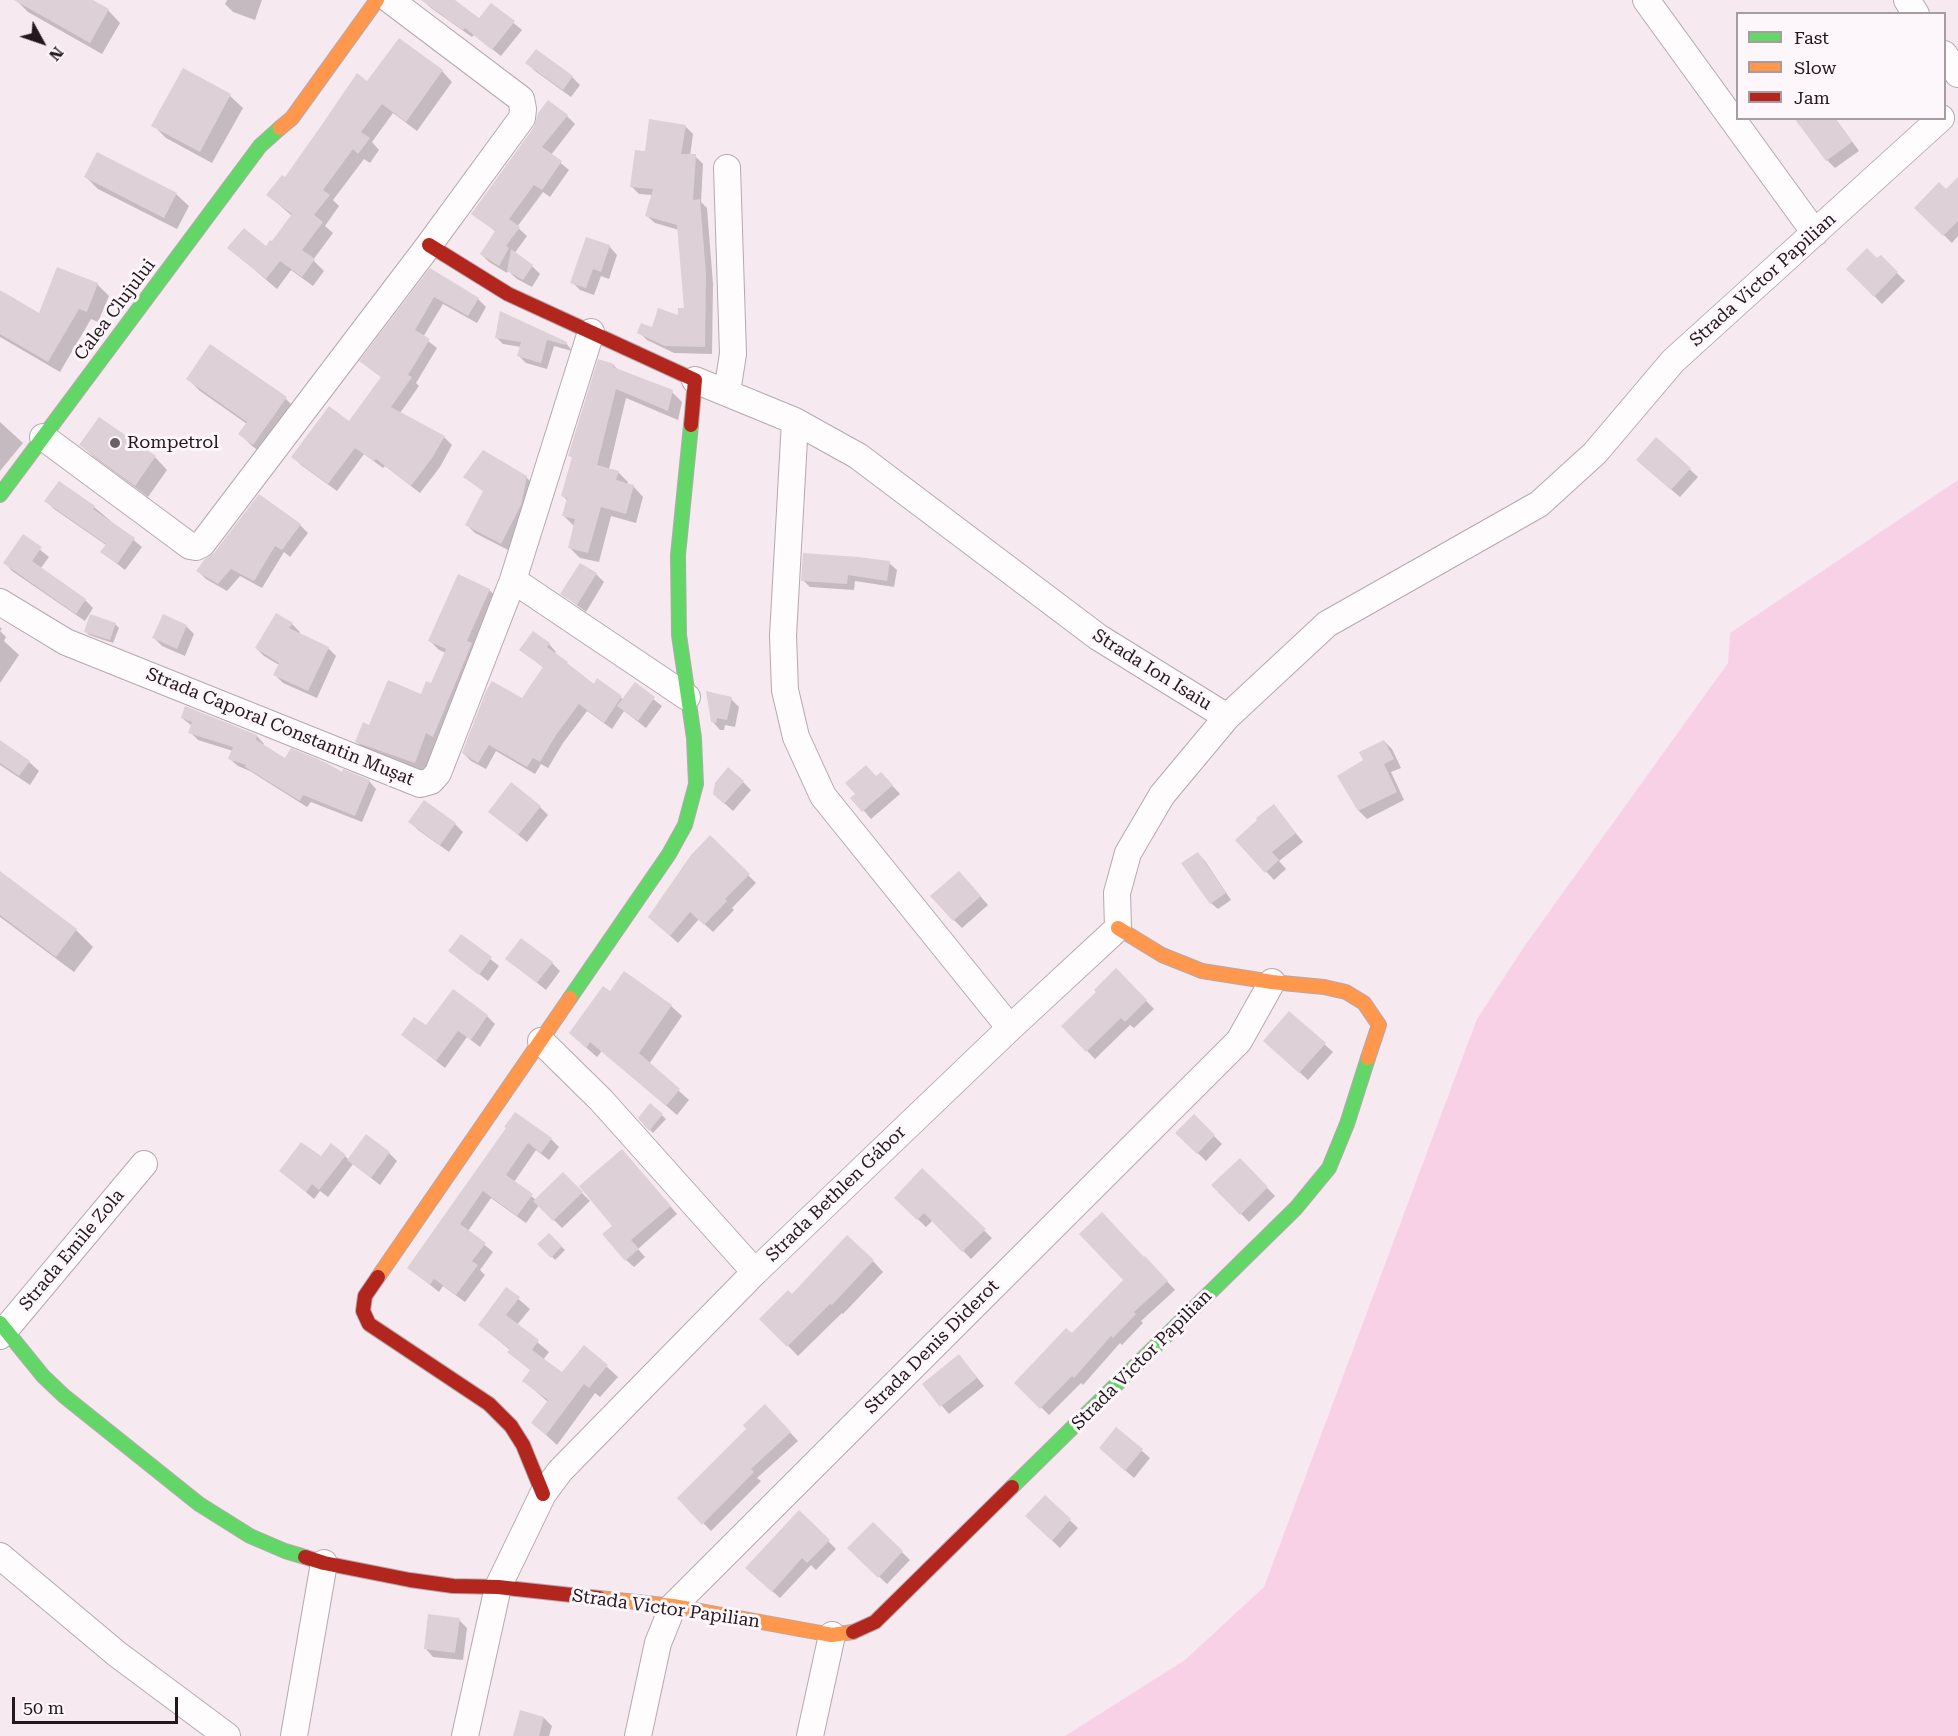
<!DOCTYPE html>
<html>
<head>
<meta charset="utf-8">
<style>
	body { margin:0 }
	#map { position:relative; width:1958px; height:1736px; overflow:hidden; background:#f7e9f0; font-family:"Roboto Serif",serif }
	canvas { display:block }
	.legend { position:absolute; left:1736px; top:12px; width:210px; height:108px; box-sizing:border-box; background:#fdf6fa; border:2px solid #a69da2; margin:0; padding:8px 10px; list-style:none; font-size:18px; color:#23181e }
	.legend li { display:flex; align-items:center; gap:12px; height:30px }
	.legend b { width:30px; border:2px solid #a69da2 }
	.north { position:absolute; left:12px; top:12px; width:60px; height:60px; -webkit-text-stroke:4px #fdf6fa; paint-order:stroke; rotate:130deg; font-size:16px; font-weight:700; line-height:24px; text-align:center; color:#23181e }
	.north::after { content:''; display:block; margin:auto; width:21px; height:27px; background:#23181e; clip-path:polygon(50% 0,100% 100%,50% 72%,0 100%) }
	.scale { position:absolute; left:12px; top:1697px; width:166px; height:27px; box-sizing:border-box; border:3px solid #23181e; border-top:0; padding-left:8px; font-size:18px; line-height:21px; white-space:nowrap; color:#23181e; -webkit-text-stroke:4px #fdf6fa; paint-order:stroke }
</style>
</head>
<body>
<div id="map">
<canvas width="1958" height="1736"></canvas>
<ul class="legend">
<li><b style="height:8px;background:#63d668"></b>Fast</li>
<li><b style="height:8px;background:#ff974d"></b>Slow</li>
<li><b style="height:8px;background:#b3261e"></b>Jam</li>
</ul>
<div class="north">N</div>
<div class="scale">50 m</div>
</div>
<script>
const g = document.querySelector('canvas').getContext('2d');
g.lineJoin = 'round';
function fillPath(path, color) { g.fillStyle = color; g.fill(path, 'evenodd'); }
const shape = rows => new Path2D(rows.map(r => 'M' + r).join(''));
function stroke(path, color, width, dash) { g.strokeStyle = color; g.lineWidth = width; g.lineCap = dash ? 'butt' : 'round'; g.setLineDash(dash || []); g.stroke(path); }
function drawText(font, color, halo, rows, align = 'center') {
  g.font = font + ' "Roboto Serif",serif'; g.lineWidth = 6; g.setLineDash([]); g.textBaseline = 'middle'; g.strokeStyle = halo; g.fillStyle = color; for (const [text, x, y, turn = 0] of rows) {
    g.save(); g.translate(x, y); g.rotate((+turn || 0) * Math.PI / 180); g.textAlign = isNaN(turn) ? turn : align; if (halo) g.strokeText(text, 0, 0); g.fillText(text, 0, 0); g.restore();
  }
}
const green = shape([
	[1958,480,1958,1736,1065,1736,1185,1660,1264,1587,1477,1019,1526,944,1728,663,1730,633]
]);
const shadow = shape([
	[16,0,90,0,108,10,120,23,102,54,28,12],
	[227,0,262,0,255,20,233,12,225,4],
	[423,0,452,0,480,20,492,5,522,30,501,56,474,35,472,37,431,8],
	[527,63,572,77,580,85,571,97,535,71],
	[184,70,230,96,243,108,212,163,166,138,153,125],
	[442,71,452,82,417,131,393,113,372,142,379,150,370,163,364,159,333,200,339,206,325,226,333,233,313,260,324,271,313,286,291,270,277,289,229,248,266,248,272,243,292,216,268,195,285,179,368,83],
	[567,116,575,124,551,155,569,170,550,197,543,192,517,227,527,236,514,254,532,266,540,274,532,287,517,279,508,271,507,273,489,262,481,254,496,232,473,213],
	[1835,118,1859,151,1835,168,1827,160],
	[685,126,693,134,690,156,695,156,703,164,701,202,707,208,713,284,712,354,674,353,647,340,639,332,653,329,679,317,686,309,679,230,655,223,647,216,652,195,639,194,631,186,646,153],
	[86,177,176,194,189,206,177,229,98,189],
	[1958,179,1958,236,1952,243,1916,208,1946,191],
	[609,246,617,255,609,279,601,276,594,295,580,290,572,282],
	[1881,257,1905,281,1882,304,1848,269,1877,261],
	[431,270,478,299,486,307,477,323,443,304,423,337,437,348,416,383,419,386,400,413,444,437,452,445,440,467,420,493,385,466,383,468,364,454,337,491,301,465,293,457,350,423,382,378,361,361],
	[97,284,109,296,98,322,91,319,60,372,0,337,0,292,40,315],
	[501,313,566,343,572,351,554,346,547,369,526,363,519,356,521,347,503,344,496,337],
	[613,365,620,371,672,392,682,402,678,420,626,398,609,469,618,472,628,482,628,485,633,486,643,497,636,523,611,516,599,562,580,558,569,547,575,527,564,516,568,501,563,496,573,459,570,455],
	[188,379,286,399,298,411,266,456,252,446,240,434,247,424,200,391],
	[0,422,23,443,0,471],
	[1657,439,1698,477,1680,497,1646,468],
	[81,445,155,457,167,470,148,497,94,457],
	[465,476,526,477,534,485,510,551,475,533,467,525,484,492],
	[46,501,94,507,142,547,125,570,102,552,106,545,54,509],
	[300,525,308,533,290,557,284,552,262,588,240,576,227,591,206,579,198,571],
	[23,536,49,557,40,569,85,600,93,608,85,621,12,571,5,563],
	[889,563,897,570,894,587,855,581,854,590,810,587,803,580],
	[596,574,604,582,586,612,562,594],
	[489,590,499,599,443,745,436,741,424,772,366,751,356,741,369,727,422,696,432,685,446,653,439,650,430,641],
	[115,624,119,628,113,643,89,635,85,631],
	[292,624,300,632,299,634,328,648,336,656,317,698,283,683,275,675,279,665,264,656,256,648],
	[186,626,194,634,185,656,162,646,154,638],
	[0,627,2,629,0,631,6,637,4,641,19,655,0,683],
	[549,644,556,652,554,654,594,686,598,680,624,700,635,685,662,706,646,728,624,711,612,729,587,711,563,743,548,768,541,764,535,774,496,751,486,769,471,761,463,753,522,700,544,668,521,650],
	[731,699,739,707,735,727,725,725,724,730,720,730,712,721],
	[182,718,257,736,264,744,263,746,286,760,369,781,376,789,362,822,311,802,307,807,250,771,238,766,230,759,233,751,198,740,190,732,192,726],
	[0,741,29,762,39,771,30,785,0,765],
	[1384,741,1392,749,1401,768,1391,772,1404,800,1367,819,1359,811,1339,777,1365,761],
	[876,778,889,782,900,794,871,819,853,798],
	[743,782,751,790,733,811,723,802],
	[1274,806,1303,842,1279,861,1286,869,1274,880,1237,840],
	[540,807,548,815,527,842,490,812],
	[410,822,455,824,463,832,449,852,418,830],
	[710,837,756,883,732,908,734,910,713,932,699,919,678,943,658,925],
	[1198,854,1205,861,1231,900,1218,909,1211,903],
	[0,873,76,930,93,947,74,972,0,917],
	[967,881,988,905,962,928,954,920],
	[462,936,499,966,488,981,450,951],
	[507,959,552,963,560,971,546,990],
	[1116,970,1154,1009,1134,1028,1130,1025,1095,1059,1063,1026,1098,992],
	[453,991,487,1016,495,1024,480,1047,467,1037,445,1068,403,1035,427,1027],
	[610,993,671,1006,682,1016,649,1064,689,1100,677,1115,602,1051,597,1057,581,1043],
	[1290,1013,1333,1052,1308,1080,1273,1048],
	[651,1105,666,1119,653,1133,640,1118],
	[1194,1116,1222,1144,1206,1161,1177,1133],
	[508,1128,551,1139,559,1147,549,1160,536,1150,514,1182,536,1200,563,1174,590,1201,562,1228,539,1205,526,1223,491,1198,468,1231,493,1252,480,1270,485,1275,465,1302,443,1286,439,1292,409,1268],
	[389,1153,397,1161,380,1185,353,1164,328,1197,320,1191,314,1199,281,1171,345,1156,349,1160],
	[629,1158,677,1214,638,1249,645,1257,634,1267,626,1260,615,1226],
	[1240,1160,1275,1196,1249,1222,1214,1186],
	[922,1171,992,1238,971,1259,933,1220,926,1227,896,1198],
	[549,1235,565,1250,555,1260,540,1244],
	[1144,1259,1153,1266,1175,1290,1141,1321,1143,1323,1122,1345,1120,1343,1083,1385,1081,1383,1049,1415,1017,1383,1072,1335],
	[873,1261,883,1272,843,1314,842,1313,798,1356,762,1319,792,1296],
	[507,1289,530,1309,517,1325,549,1352,543,1360,562,1374,585,1347,618,1377,600,1397,595,1393,557,1445,544,1433,548,1402,524,1381,531,1371,509,1352,510,1350,480,1325],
	[966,1364,984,1386,949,1414,924,1385],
	[773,1414,798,1441,757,1478,761,1481,711,1531,679,1498],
	[1117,1429,1150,1458,1134,1478,1109,1456],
	[1045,1497,1078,1528,1060,1548,1035,1524],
	[799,1512,836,1549,816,1570,811,1565,780,1598,755,1576],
	[873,1524,910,1560,887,1584,849,1548],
	[459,1620,467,1628,463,1660,433,1657,425,1648],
	[521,1712,544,1718,552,1726,549,1736,514,1736]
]);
const building = shape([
	[14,0,93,0,109,9,90,43],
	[421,0,455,0,479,18,491,3,515,21,492,50,465,28,463,30],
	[399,38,443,70,406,122,382,104,361,132,370,138,358,154,353,149,323,190,330,195,314,215,323,222,302,250,315,259,302,277,280,261,266,279,227,248,244,228,266,246,270,240,272,241,292,214,266,195,282,175,285,177,321,126,357,73,367,81],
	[536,49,573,76,563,90,525,63],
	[183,68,231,94,200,152,151,126],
	[548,100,568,115,542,147,562,161,542,190,534,185,509,219,520,227,506,246,509,248,499,266,480,254,495,231,471,214,534,127,538,113],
	[1794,118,1835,118,1852,142,1826,161],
	[649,119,686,125,681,154,696,154,693,200,700,199,706,275,705,347,665,346,637,333,641,323,652,327,658,308,678,315,678,308,684,308,677,225,645,216,653,189,630,187,635,150,645,151],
	[97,152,177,193,164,218,84,177],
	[1958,177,1958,221,1943,236,1914,208,1939,182,1946,189],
	[586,237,610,245,601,272,593,269,586,288,570,283],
	[1867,248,1877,258,1881,255,1898,272,1874,297,1846,269],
	[511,249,533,265,523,280,507,271],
	[57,267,98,283,87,312,79,309,48,362,0,334,0,290,39,313],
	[430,268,479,298,468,316,434,297,415,330,430,339,408,375,412,377,391,407,445,436,432,458,411,486,376,459,374,461,355,448,328,484,291,457,329,406,349,421,381,377,359,361],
	[500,311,567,342,566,345,547,340,541,363,517,356,521,342,495,338],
	[210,344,287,397,253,445,238,434,247,422,186,379],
	[598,359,614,364,613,367,673,390,668,411,616,389,597,465,619,471,616,480,634,485,626,514,601,507,588,553,568,548,575,519,562,516,567,498,561,496,572,457,568,456],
	[99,417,156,456,135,486,79,445],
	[1656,437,1691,468,1671,490,1636,460],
	[483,450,527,476,521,505,501,544,465,525,483,491,463,477],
	[59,481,95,506,93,509,135,538,117,564,100,552,106,544,44,501],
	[259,494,301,524,282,550,275,546,254,581,231,569,218,584,196,571,205,559,214,553],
	[23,534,42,547,32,561,86,599,76,614,3,563],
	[803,553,858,557,890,561,887,581,848,575,847,584,801,581],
	[580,563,597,573,577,605,560,594],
	[458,574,490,589,467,641,472,643,433,737,426,733,415,763,355,742,363,722,369,725,388,680,421,694,426,681,431,683,446,649,428,641],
	[276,613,293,623,289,628,329,647,308,691,273,675,279,663,255,648],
	[90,614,116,623,110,640,84,632],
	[163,614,187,625,177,649,152,638],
	[533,631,550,643,547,647,568,662,567,663,594,684,597,678,622,696,604,723,579,704,556,735,540,762,533,758,527,767,489,745,478,763,462,753,486,691,492,681,522,698,543,667,519,650],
	[635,682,655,697,638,721,617,706],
	[706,691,732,697,727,720,717,718,716,723,711,722],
	[185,706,257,735,256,740,285,758,291,748,327,763,342,772,343,769,370,780,355,816,303,795,300,801,245,767,246,765,228,759,233,747,188,733,192,722,181,718],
	[0,740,30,761,19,776,0,763],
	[1384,740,1394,759,1384,764,1397,792,1358,811,1337,776,1363,760,1359,752],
	[866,765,876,776,881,772,893,785,862,812,850,798,855,794,845,783],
	[728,767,744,781,724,804,713,794,715,783],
	[511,782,541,806,518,835,488,812],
	[424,800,456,823,440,845,408,822],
	[1274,804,1296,833,1272,852,1279,860,1265,873,1235,840,1257,820,1256,818],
	[710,835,750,874,725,899,727,901,704,925,690,912,670,936,648,917,691,855],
	[1198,852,1226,893,1210,904,1181,863],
	[0,871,77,929,56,957,0,915],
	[959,871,981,896,953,921,930,896],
	[461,934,492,957,479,975,448,951],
	[521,938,553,962,537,983,505,959],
	[1116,968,1147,1000,1125,1022,1121,1018,1086,1052,1061,1026,1096,992,1094,990],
	[624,971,672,1005,639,1053,680,1089,666,1106,590,1042,586,1048,569,1033,603,986,610,991],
	[453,989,488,1015,471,1040,458,1031,436,1061,401,1035,414,1017,426,1025],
	[1289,1011,1326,1043,1299,1073,1263,1041],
	[650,1103,663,1114,649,1131,638,1118],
	[515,1112,552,1138,541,1153,528,1143,506,1175,533,1194,517,1216,483,1191,460,1224,486,1243,472,1261,478,1265,456,1295,434,1279,430,1285,407,1268,506,1128,504,1127],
	[1194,1114,1215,1135,1197,1154,1175,1133],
	[366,1134,390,1152,371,1178,347,1160],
	[301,1142,321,1156,331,1143,346,1155,319,1190,312,1184,306,1192,279,1171],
	[622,1149,671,1206,631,1240,639,1249,625,1261,602,1234,612,1226,579,1186],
	[1240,1158,1268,1187,1240,1215,1211,1185],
	[922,1168,986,1229,962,1252,924,1213,917,1220,894,1198],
	[563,1172,583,1192,553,1221,533,1201],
	[1102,1212,1144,1257,1145,1256,1168,1281,1134,1312,1136,1314,1113,1338,1111,1336,1074,1378,1072,1376,1040,1409,1014,1383,1066,1328,1072,1333,1123,1280,1079,1234],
	[549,1233,562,1246,551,1258,537,1244],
	[847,1235,874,1260,832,1305,830,1304,787,1347,759,1319,788,1290,792,1294],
	[506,1287,520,1297,506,1315,539,1340,532,1350,562,1372,584,1345,608,1365,589,1388,584,1384,546,1435,531,1423,548,1400,522,1381,530,1370,507,1352,510,1349,478,1325],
	[959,1354,977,1378,940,1407,922,1384],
	[765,1404,791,1432,751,1469,754,1472,702,1525,677,1498,746,1429,743,1425],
	[1116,1427,1143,1449,1125,1471,1099,1448],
	[1045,1495,1071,1519,1052,1541,1025,1516],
	[799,1510,830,1540,807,1563,802,1558,772,1592,745,1568],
	[873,1522,903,1551,878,1578,847,1548],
	[428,1614,460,1618,455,1653,424,1649],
	[520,1710,544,1717,539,1736,513,1736]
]);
const street = shape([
	[1646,0,1815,233],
	[1907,0,1916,14],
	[1944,54,1958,74],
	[695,380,795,421,858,456,1098,637,1227,717],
	[727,392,733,354,727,168],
	[795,421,783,636,785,690,796,737,823,796,1010,1028],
	[43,437,190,546,196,547,202,544,429,245,522,118,523,109,521,99,390,0],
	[513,580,687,697],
	[0,602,66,642,420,784,431,781,438,773,513,580,591,332],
	[541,1041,601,1100,755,1272],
	[0,1336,144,1164],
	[0,1556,117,1654,227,1736],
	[294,1736,324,1563],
	[465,1736,498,1587,543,1494,560,1471,755,1272,1010,1028,1118,928,1117,893,1128,853,1162,795,1227,717,1327,624,1539,504,1595,453,1673,361,1941,118],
	[638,1736,658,1643,673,1606,1239,1041,1272,982],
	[810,1736,832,1635]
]);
const fast = shape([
	[0,495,260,146,280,128],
	[570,998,669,854,685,825,696,784,694,738,679,635,678,555,691,425],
	[0,1323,43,1376,64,1396,199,1504,250,1536,285,1551,305,1557],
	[1012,1487,1296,1208,1329,1168,1347,1124,1368,1058]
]);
const slow = shape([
	[280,128,292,118,377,0],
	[1118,928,1162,955,1202,971,1272,982,1324,987,1346,992,1364,1003,1379,1025,1368,1058],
	[378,1277,570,998],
	[599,1598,673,1606,832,1635,853,1632]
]);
const jam = shape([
	[429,245,508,294,695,380,691,425],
	[378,1277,365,1296,363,1311,369,1324,489,1404,511,1426,523,1445,543,1494],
	[305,1557,324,1563,410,1580,453,1586,498,1587,599,1598],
	[853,1632,875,1622,1012,1487]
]);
const markers = [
	[115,443,6,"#6d6168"]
];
const streetNames = [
	["Strada Victor Papilian",1763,280,-42],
	["Calea Clujului",115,310,-53],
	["Strada Ion Isaiu",1152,670,32],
	["Strada Caporal Constantin Mușat",280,727,22],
	["Strada Bethlen Gábor",836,1194,-44],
	["Strada Emile Zola",72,1250,-50],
	["Strada Denis Diderot",932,1347,-45],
	["Strada Victor Papilian",1142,1360,-45],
	["Strada Victor Papilian",666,1609,8]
];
const poiNames = [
	["Rompetrol",127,443]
];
fillPath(green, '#f9d1e6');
fillPath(shadow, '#0003');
fillPath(building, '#ddd0d7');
stroke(street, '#b5a9af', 28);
stroke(fast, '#b5a9af', 16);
stroke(slow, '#b5a9af', 16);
stroke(jam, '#b5a9af', 16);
stroke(street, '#fefcfd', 26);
stroke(fast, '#63d668', 14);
stroke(slow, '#ff974d', 14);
stroke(jam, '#b3261e', 14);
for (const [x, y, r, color] of markers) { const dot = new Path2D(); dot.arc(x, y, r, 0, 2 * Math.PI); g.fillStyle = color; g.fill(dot); stroke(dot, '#fdf6fa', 2); }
drawText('18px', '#23181e', '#fdf6fa', streetNames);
drawText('18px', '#23181e', '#fdf6fa', poiNames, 'left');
</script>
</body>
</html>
